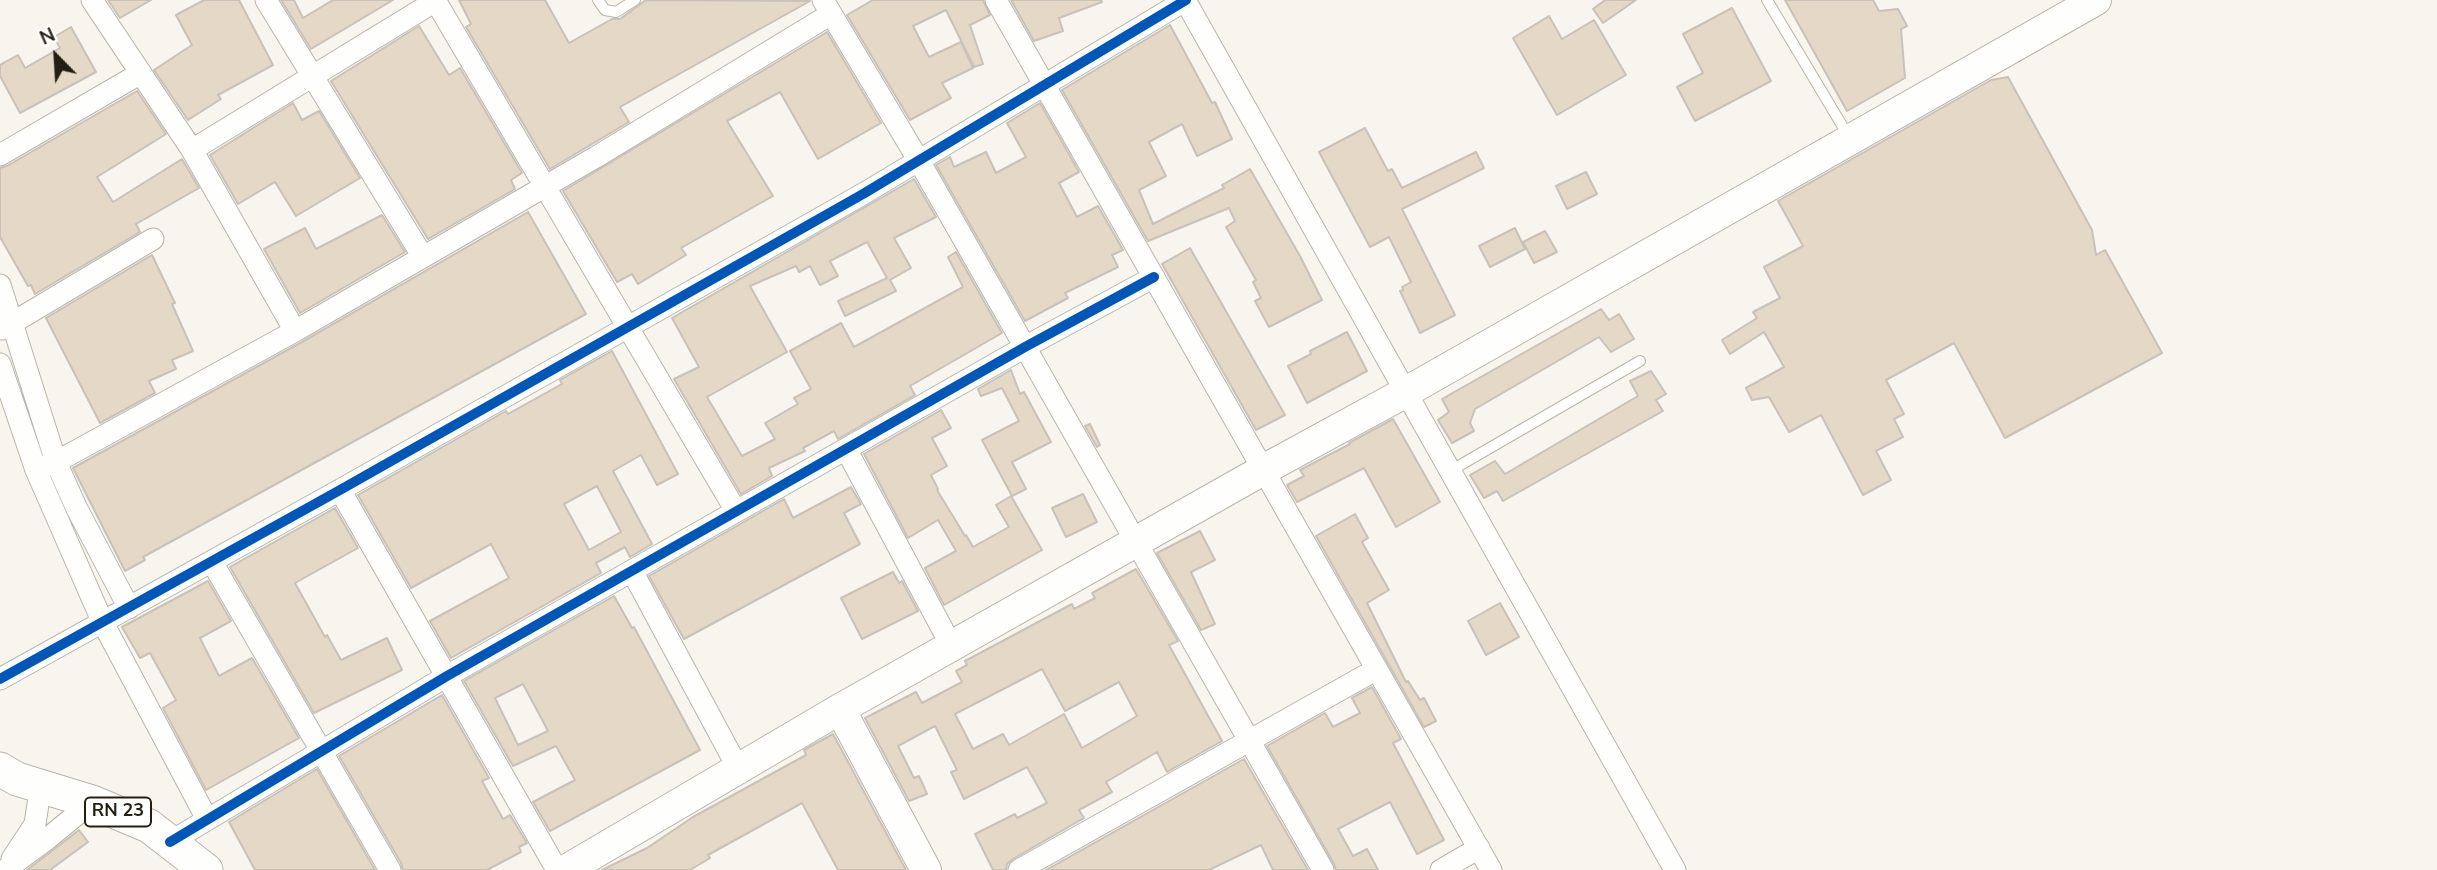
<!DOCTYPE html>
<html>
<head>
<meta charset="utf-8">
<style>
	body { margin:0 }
	#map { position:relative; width:2437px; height:870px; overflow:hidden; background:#f8f5ee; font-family:"Nunito Sans",sans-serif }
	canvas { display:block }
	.north { position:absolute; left:21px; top:21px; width:70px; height:70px; -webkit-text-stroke:5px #fff; paint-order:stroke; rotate:336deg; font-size:19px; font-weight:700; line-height:28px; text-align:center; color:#241f12 }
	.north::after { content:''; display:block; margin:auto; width:24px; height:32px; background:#241f12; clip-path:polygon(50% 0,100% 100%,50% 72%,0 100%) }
</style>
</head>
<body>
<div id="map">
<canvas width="2437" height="870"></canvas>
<div class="north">N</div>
</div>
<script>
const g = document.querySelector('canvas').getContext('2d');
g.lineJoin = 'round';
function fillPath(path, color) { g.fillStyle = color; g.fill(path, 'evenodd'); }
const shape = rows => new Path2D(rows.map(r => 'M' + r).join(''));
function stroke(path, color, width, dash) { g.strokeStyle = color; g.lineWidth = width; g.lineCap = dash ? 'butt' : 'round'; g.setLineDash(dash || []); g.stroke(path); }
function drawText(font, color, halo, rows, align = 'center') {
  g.font = font + ' "Nunito Sans",sans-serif'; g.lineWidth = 5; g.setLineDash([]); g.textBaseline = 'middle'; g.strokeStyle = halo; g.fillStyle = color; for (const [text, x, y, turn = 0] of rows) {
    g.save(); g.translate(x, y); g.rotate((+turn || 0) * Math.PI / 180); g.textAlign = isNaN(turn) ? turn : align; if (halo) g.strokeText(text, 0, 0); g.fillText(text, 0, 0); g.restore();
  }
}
const building = shape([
	[108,0,151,0,120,18,108,0],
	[204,0,239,0,273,65,218,95,221,99,188,120,154,70,192,45,176,15,204,0],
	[281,0,294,0,303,18,333,0,393,0,311,49,281,0],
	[459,0,545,0,569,43,612,19,620,19,646,0,810,1,620,107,629,122,550,169,466,27,471,24,459,0],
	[873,0,983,0,990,15,970,25,983,64,974,67,946,10,913,26,929,57,961,42,973,68,942,83,951,98,910,120,847,15,873,0],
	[1011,0,1101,0,1102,2,1059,18,1063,31,1034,41,1011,0],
	[1605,0,1636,0,1603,23,1593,9,1605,0],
	[1785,0,1873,0,1879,11,1898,9,1907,26,1901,29,1905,78,1847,111,1785,0],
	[1732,8,1771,81,1695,121,1677,87,1703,73,1683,34,1732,8],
	[1549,16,1562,39,1594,20,1626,75,1557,115,1513,38,1549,16],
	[1170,25,1212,103,1215,102,1232,139,1197,156,1182,124,1149,142,1166,176,1139,190,1153,224,1224,188,1222,185,1250,169,1300,256,1322,300,1269,327,1255,301,1261,298,1253,282,1256,280,1226,227,1235,221,1229,208,1148,241,1062,90,1170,25],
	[419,26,449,75,460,68,522,173,511,180,515,189,428,239,331,81,419,26],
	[71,27,96,72,20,113,0,76,0,65,18,55,25,68,60,48,54,37,71,27],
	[827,32,881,123,818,159,780,92,727,121,773,196,681,248,686,255,638,284,632,274,617,282,563,191,827,32],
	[2008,77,2092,230,2096,255,2105,250,2162,353,2005,438,1954,343,1886,380,1904,414,1894,419,1903,437,1876,451,1891,480,1863,495,1821,415,1789,432,1769,397,1752,400,1746,388,1784,367,1764,332,1730,354,1722,340,1757,318,1753,312,1780,298,1764,267,1803,246,1778,201,1991,80,2008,77],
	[137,91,166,134,97,177,113,202,182,159,199,188,136,224,140,232,35,294,31,285,28,286,0,237,0,168,7,166,137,91],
	[293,103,302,120,319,111,360,178,296,216,275,182,238,204,210,155,293,103],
	[1040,103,1079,172,1059,183,1077,217,1098,206,1123,250,1112,255,1118,267,1065,293,1068,298,1025,321,936,165,950,157,954,167,986,152,996,173,1026,157,1007,123,1040,103],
	[1365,128,1388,171,1392,169,1402,188,1476,152,1484,168,1402,209,1455,315,1420,333,1400,291,1403,290,1402,287,1411,282,1389,237,1370,247,1319,152,1365,128],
	[1586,172,1597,194,1567,209,1556,186,1586,172],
	[914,179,936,217,894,238,911,268,890,280,896,291,845,316,838,301,887,278,867,242,830,261,838,276,820,285,810,266,799,272,796,266,750,286,787,352,707,397,733,441,742,456,775,439,765,423,798,404,794,398,811,389,790,351,841,323,854,347,963,287,948,257,956,252,1002,333,910,386,915,395,838,439,834,431,803,448,805,451,769,468,772,476,741,494,674,379,699,367,672,318,914,179],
	[528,212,586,314,143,557,145,560,125,571,73,468,302,342,528,212],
	[382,215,405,252,300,313,264,249,305,228,316,249,382,215],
	[1515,228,1525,249,1490,267,1479,246,1515,228],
	[1545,231,1557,252,1534,263,1523,242,1545,231],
	[1190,248,1285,415,1256,430,1162,264,1190,248],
	[152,255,175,303,172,304,193,351,172,360,176,369,149,381,155,393,100,423,46,318,152,255],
	[1601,309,1609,320,1619,314,1634,339,1611,352,1599,337,1475,409,1470,423,1474,431,1452,443,1438,420,1449,412,1442,399,1601,309],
	[1347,332,1367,371,1307,403,1288,366,1311,354,1310,351,1347,332],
	[612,351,678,474,657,485,641,455,613,471,652,544,630,557,625,547,596,563,601,573,451,658,430,621,509,578,491,544,411,588,358,495,506,411,508,414,562,384,560,380,612,351],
	[597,486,621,532,589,550,564,504,597,486],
	[1011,370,1020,394,1024,392,1051,442,1012,462,1026,489,1012,496,982,440,1019,421,1002,388,981,396,978,389,1011,370],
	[1651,371,1666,394,1656,400,1663,411,1503,501,1497,491,1484,498,1470,475,1495,461,1505,474,1638,396,1630,381,1651,371],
	[941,410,951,428,932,438,947,466,931,475,938,489,937,490,965,536,966,535,973,547,1009,527,996,505,1011,496,1042,550,944,605,925,568,956,551,938,520,908,538,864,454,941,410],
	[1393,419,1440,502,1396,527,1364,468,1297,502,1287,485,1304,476,1300,470,1350,444,1349,443,1393,419],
	[1090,424,1100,445,1097,447,1085,426,1090,424],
	[851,487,861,504,844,513,860,544,684,639,649,576,784,499,793,518,851,487],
	[1083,494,1097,522,1066,537,1052,508,1083,494],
	[335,508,358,548,295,583,325,637,327,635,341,660,387,638,402,670,314,713,230,567,335,508],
	[1355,514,1368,538,1362,542,1389,590,1367,603,1406,682,1408,681,1420,700,1424,698,1436,721,1424,727,1316,536,1355,514],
	[1200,531,1215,560,1191,572,1215,624,1201,630,1157,553,1200,531],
	[1136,569,1178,641,1169,645,1222,741,1167,772,1157,752,1106,782,1112,792,1079,810,1084,818,1013,859,1007,864,1006,870,993,870,975,834,1015,814,1017,818,1047,803,1027,767,964,799,951,772,957,770,935,726,898,746,914,778,919,776,927,794,909,801,865,718,916,692,922,703,962,682,956,671,967,665,965,661,1072,604,1074,609,1095,598,1092,593,1136,569],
	[1042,669,1065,711,1119,682,1137,716,1082,748,1064,714,1009,745,1003,734,973,749,955,714,1042,669],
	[893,572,899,583,902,581,918,611,862,639,841,598,893,572],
	[208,581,231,621,200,638,219,676,252,658,299,738,206,790,163,708,176,700,150,653,140,658,122,627,208,581],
	[614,596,632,628,634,627,700,750,550,831,533,802,575,780,556,746,513,766,464,681,614,596],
	[523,684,548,731,518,745,495,698,523,684],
	[1500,603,1519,637,1486,655,1468,621,1500,603],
	[1372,687,1401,739,1393,743,1444,840,1417,854,1390,802,1338,829,1353,856,1367,849,1378,870,1336,870,1334,864,1267,746,1325,713,1333,727,1360,713,1352,698,1372,687],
	[442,695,489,778,482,781,503,819,510,815,527,843,519,847,521,852,487,870,403,870,401,863,339,756,442,695],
	[833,734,906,870,838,870,802,803,708,855,710,858,690,870,602,870,647,848,693,817,806,755,804,750,833,734],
	[1244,759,1308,870,1273,870,1261,845,1209,870,1046,870,1244,759],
	[317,769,375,870,255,870,229,822,317,769],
	[79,830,88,842,50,870,27,870,79,830]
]);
const service = shape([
	[598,0,605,10,616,12,635,0],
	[1767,0,1849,137],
	[1450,471,1640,361]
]);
const minor = shape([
	[92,0,192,150,295,331],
	[266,0,423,257],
	[435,0,736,511],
	[823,0,919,161,1323,870],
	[996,0,1491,870],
	[1185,0,1675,870],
	[192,150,437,0],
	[0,155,141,73],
	[0,285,56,462,76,507,129,608],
	[2,329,153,239],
	[0,364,36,470,103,623,207,819],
	[846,449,952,647],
	[36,470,56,462,295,331,596,157,831,14],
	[340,490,557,870],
	[212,562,390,870],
	[632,571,739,770],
	[0,679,340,490,863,194,1186,0],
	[170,842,447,676,1025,347,1154,277],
	[12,859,35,824,41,784],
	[5,870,47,839,92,802],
	[1019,870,1377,669],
	[1441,870,1479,848]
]);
const secondary = shape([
	[840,709,926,870],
	[566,870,840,709,1263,470,1406,392,2096,0]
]);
const primary = shape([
	[0,769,17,779,92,802,149,826,206,870]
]);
const cycleway = shape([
	[0,679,340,490,863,194,1186,0],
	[170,842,447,676,1025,347,1154,277]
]);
const shields = [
	[118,812,66]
];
const shieldNames = [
	["RN 23",118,812]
];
fillPath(building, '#e4d8c7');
stroke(building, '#c8c2b9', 2);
stroke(service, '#b8b5ab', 12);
stroke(minor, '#b8b5ab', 23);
stroke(secondary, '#b8b5ab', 32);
stroke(primary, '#b8b5ab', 35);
stroke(service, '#fefefc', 10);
stroke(minor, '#fefefc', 21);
stroke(secondary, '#fefefc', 30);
stroke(primary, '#fefefc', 33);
stroke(cycleway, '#0057b8', 10);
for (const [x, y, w] of shields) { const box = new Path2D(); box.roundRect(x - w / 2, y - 14.5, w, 29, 5); g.fillStyle = '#fff'; g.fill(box); stroke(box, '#241f12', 2); }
drawText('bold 18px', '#241f12', null, shieldNames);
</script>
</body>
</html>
